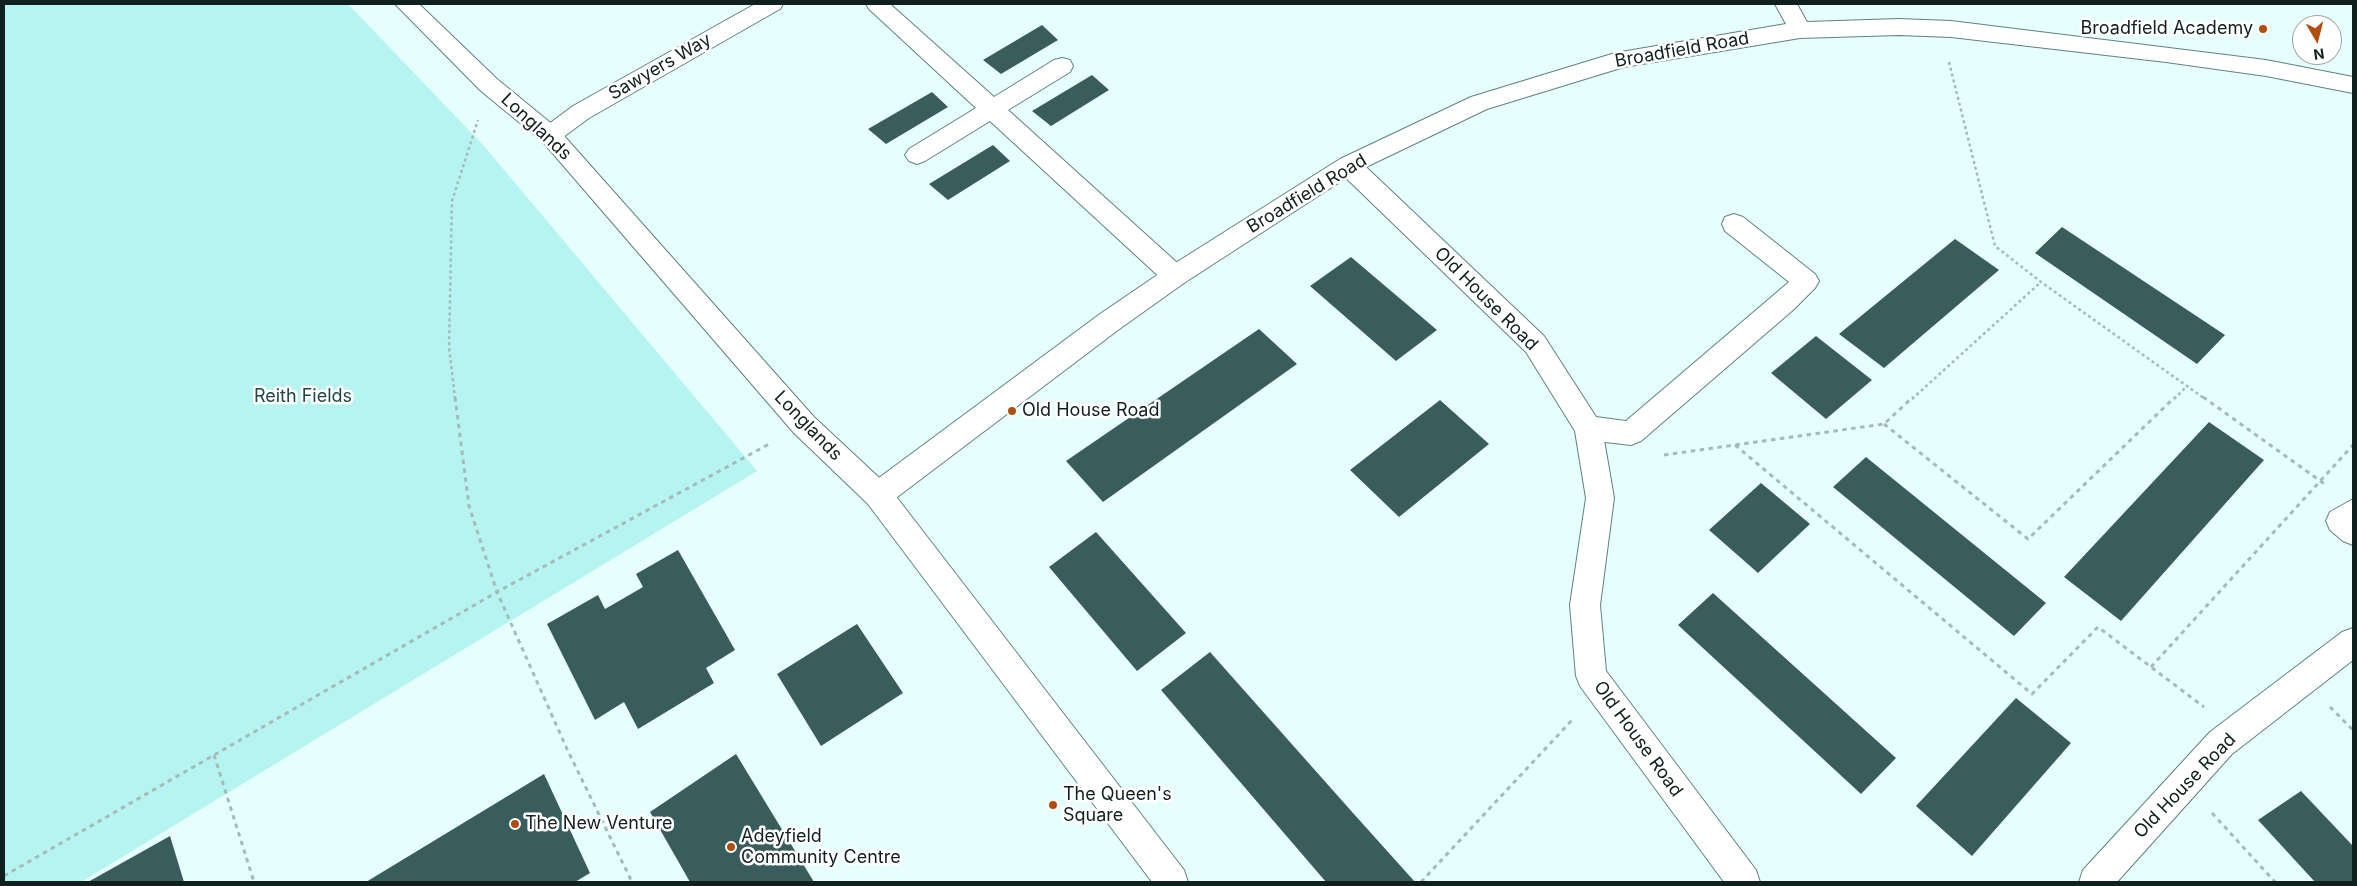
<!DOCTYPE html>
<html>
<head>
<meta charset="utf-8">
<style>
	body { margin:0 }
	#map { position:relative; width:2357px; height:886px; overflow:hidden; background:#e6fefc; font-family:Inter,sans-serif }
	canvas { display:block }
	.frame { position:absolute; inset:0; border:5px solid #10201f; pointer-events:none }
	.north { position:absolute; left:2292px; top:15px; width:50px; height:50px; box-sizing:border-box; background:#fff; border:1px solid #9fa6a5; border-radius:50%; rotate:172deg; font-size:14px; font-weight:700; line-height:20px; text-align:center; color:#10201f }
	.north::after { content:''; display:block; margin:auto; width:18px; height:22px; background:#b04e10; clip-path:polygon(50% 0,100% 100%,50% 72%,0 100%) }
</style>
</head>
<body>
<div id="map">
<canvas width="2357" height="886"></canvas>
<div class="frame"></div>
<div class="north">N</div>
</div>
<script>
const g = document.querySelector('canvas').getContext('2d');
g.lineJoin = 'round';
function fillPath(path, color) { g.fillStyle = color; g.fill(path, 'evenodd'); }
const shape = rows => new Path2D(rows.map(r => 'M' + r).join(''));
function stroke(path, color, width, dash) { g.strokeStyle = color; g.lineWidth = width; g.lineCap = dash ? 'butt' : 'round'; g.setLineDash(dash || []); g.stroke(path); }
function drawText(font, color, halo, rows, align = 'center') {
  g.font = font + ' Inter,sans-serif'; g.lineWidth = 5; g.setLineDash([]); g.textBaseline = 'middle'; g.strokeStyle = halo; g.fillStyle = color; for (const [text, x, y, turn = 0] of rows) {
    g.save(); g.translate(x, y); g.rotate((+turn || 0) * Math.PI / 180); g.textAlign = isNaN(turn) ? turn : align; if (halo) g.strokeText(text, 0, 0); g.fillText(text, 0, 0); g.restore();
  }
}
const green = shape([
	[4,4,348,4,484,146,757,471,81,882,4,882]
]);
const building = shape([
	[1042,25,1058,40,1001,74,983,60],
	[1092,75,1109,90,1051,126,1032,111],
	[932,92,948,107,886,144,868,129],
	[993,145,1010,161,948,200,929,184],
	[2062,227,2225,335,2197,364,2035,253],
	[1955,239,1999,270,1884,368,1839,334],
	[1351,257,1437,330,1396,361,1310,286],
	[1259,329,1297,364,1103,502,1066,461],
	[1816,336,1872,380,1826,419,1771,373],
	[1440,400,1489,444,1399,517,1350,470],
	[2209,422,2264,460,2121,621,2064,577],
	[1866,457,2046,603,2014,636,1833,487],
	[1761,483,1810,524,1758,573,1709,530],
	[1096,532,1186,633,1137,671,1049,567],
	[678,550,735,650,706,668,714,683,638,729,624,702,595,720,547,624,598,595,605,609,643,587,636,574],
	[1713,593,1896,758,1861,794,1678,625],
	[857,624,903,693,821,746,777,674],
	[1210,652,1353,813,1415,882,1326,882,1161,690],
	[2016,698,2071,743,1972,856,1916,806],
	[736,754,814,882,690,882,650,812],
	[544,774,590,873,575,882,366,882],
	[2301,791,2353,846,2353,882,2315,882,2258,820],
	[170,836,184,882,88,882]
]);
const pathFar1 = shape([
	[1949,62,1995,246,2041,282,2205,399],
	[455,399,449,347,452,201,478,120],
	[1912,399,2041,282],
	[2174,399,2187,386]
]);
const path = shape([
	[455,397,469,506,497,592,567,749,632,882],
	[2203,397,2326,485],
	[1884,424,2028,539,2175,397],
	[1735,445,2032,694,2098,627,2204,707],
	[1664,455,1884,424,1913,397],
	[2151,667,2353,445],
	[2330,707,2353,730],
	[214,755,254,882],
	[2212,813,2275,882],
	[4,876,497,592,771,443],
	[1421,882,1574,718]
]);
const lane = shape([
	[866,4,890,4,994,97,1054,60,1062,58,1070,60,1073,66,1070,72,1008,110,1184,269,1188,276,1184,283,1175,286,1166,283,990,121,925,161,917,164,909,161,905,155,909,149,976,108,869,9,866,4],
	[1734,214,1743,217,1815,274,1819,281,1815,288,1793,310,1641,441,1631,445,1588,440,1578,436,1574,428,1578,420,1588,416,1626,421,1789,282,1725,231,1722,224,1725,217,1734,214]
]);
const street = shape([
	[755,4,783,4,780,9,589,118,558,141,550,144,542,141,538,135,542,129,573,106,755,4],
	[1775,4,1797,4,1807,22,1899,19,1951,21,2266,60,2353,77,2353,93,2266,76,2166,62,1951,37,1899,35,1800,38,1624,67,1487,109,1366,167,1544,336,1598,420,1602,428,1614,498,1600,605,1606,671,1756,870,1760,882,1724,882,1580,686,1576,676,1570,605,1586,498,1575,431,1526,352,1346,178,1184,283,1118,330,888,504,878,507,868,504,864,495,868,486,1100,314,1166,269,1340,159,1471,97,1615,53,1786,24,1775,4],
	[2353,499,2353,545,2343,541,2330,530,2326,521,2330,512,2353,499],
	[2353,628,2353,660,2232,754,2117,882,2079,882,2083,870,2210,732,2342,632,2353,628]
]);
const secondary = shape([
	[395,4,419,4,497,79,558,129,814,417,888,486,1184,870,1188,882,1152,882,868,504,794,433,542,141,481,91,395,4]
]);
const markers = [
	[2263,29,5,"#b04e10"],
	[1012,411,5,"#b04e10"],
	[1053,805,5,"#b04e10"],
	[515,824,5,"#b04e10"],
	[731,847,5,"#b04e10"]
];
const poiNames = [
	["Broadfield Academy",2253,29,"right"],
	["Old House Road",1022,411],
	["The Queen's",1063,795],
	["Square",1063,816],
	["The New Venture",525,824],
	["Adeyfield",741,837],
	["Community Centre",741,858]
];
const streetNames = [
	["Broadfield Road",1682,50,-10],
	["Sawyers Way",660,67,-30],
	["Longlands",536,127,43],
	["Broadfield Road",1307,194,-31],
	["Old House Road",1486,299,45],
	["Longlands",808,426,46],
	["Old House Road",1638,739,54],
	["Old House Road",2185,786,-46]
];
const parkNames = [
	["Reith Fields",303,397]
];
fillPath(green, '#b6f4f1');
fillPath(building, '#395d5c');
stroke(lane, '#5e8381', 2);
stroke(street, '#5e8381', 2);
stroke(secondary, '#5e8381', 2);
stroke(pathFar1, '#a5bbb9', 2.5, [3, 3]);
stroke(path, '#a5bbb9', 3, [4.5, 4.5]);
fillPath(lane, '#fff');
fillPath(street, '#fff');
fillPath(secondary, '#fff');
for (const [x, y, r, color] of markers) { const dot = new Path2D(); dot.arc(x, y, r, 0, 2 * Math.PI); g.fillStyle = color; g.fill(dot); stroke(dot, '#fff', 2); }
drawText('18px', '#10201f', '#fff', poiNames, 'left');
drawText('18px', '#10201f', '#fff', streetNames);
drawText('18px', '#204746', '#fff', parkNames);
</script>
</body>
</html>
